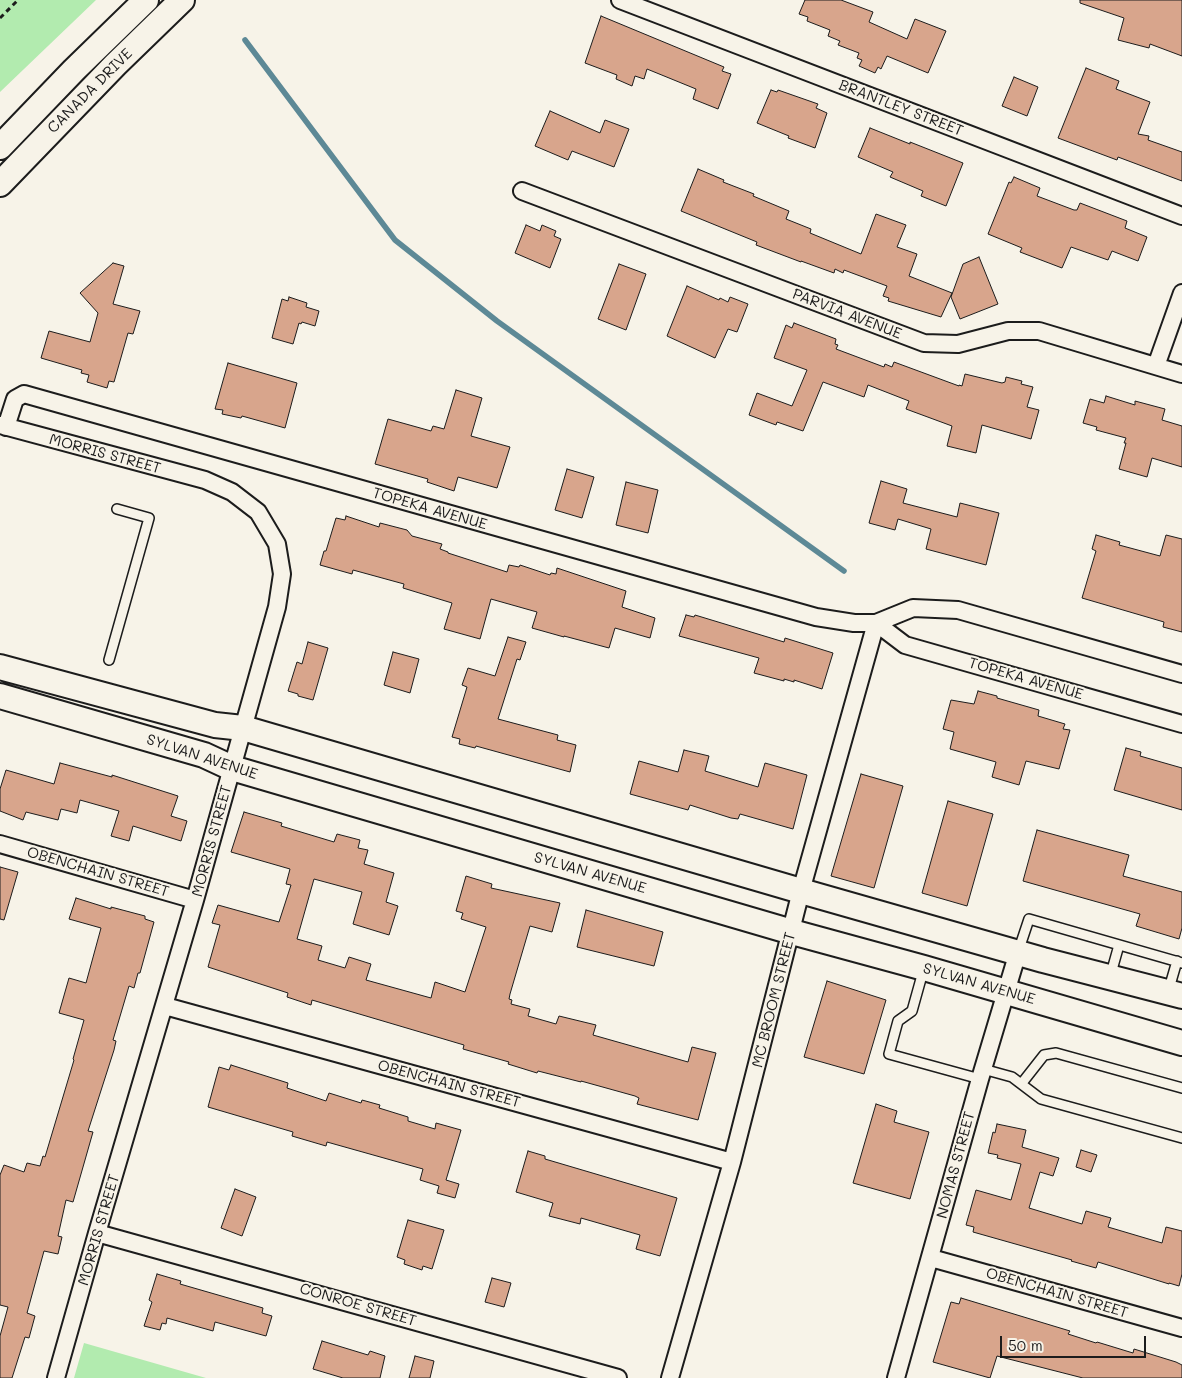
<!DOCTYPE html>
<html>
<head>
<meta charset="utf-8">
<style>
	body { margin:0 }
	#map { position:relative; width:1182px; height:1378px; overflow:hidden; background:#f7f3e8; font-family:Mali,sans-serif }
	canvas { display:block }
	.scale { position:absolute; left:1000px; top:1336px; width:146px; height:22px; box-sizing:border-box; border:2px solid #1c1c1c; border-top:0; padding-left:6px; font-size:15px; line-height:18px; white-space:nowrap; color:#1c1c1c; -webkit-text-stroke:4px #f7f3e8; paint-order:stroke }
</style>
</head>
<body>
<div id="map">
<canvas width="1182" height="1378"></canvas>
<div class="scale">50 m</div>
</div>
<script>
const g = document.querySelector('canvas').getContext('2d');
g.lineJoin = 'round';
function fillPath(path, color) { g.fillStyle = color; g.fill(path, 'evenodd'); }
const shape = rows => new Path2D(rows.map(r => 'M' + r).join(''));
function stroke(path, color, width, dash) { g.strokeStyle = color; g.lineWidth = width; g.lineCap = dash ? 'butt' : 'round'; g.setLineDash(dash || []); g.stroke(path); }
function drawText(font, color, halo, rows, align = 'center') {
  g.font = font + ' Mali,sans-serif'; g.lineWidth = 4; g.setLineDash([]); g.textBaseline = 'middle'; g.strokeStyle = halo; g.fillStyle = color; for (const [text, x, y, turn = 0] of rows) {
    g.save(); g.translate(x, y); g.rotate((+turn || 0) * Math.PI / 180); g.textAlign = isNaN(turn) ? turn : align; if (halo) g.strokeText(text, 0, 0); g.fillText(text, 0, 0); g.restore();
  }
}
const green = shape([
	[0,0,96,0,0,92],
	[84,1343,206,1378,74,1378]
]);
const stream = shape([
	[245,40,395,240,497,321,844,571]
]);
const building = shape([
	[805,0,841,0,873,12,869,22,907,39,915,19,946,31,928,73,887,56,881,69,878,67,875,73,859,66,862,60,857,58,859,53,838,45,840,41,828,36,830,30,807,21,808,17,799,14,805,0],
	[1080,0,1182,0,1182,56,1150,44,1149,48,1118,40,1124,18,1080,3,1080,0],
	[601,16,724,67,722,71,731,74,718,109,693,99,696,89,647,69,644,79,635,76,632,86,616,79,617,75,585,63,601,16],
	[1086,68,1119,81,1116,89,1150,102,1138,134,1149,136,1148,140,1182,152,1182,181,1118,157,1117,160,1058,138,1086,68],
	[1014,77,1038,87,1027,116,1002,106,1014,77],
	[771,90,777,92,778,90,818,104,816,108,827,113,815,148,788,138,789,136,757,123,771,90],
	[550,111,600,133,605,120,629,129,614,167,572,151,568,160,535,146,550,111],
	[870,128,910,144,910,142,963,163,946,206,921,196,923,191,890,177,893,172,858,157,870,128],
	[698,169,724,180,723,182,754,194,753,196,789,211,786,219,811,229,810,233,861,254,876,214,906,225,897,247,917,254,909,276,952,293,941,317,888,301,889,298,883,296,887,286,844,270,843,273,835,269,834,273,801,261,801,262,756,245,757,242,681,211,698,169],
	[1014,177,1040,188,1037,196,1074,210,1077,210,1080,203,1127,221,1125,228,1147,237,1138,261,1112,251,1108,260,1071,247,1062,268,1020,252,1022,248,988,234,1009,182,1011,183,1014,177],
	[526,225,540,231,542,225,556,231,554,236,561,239,550,268,515,253,526,225],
	[979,257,998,304,960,319,951,297,963,264,979,257],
	[113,263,124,266,113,304,140,311,133,334,128,333,114,382,109,381,107,388,87,382,89,375,81,373,82,370,41,358,49,331,90,342,98,313,80,293,113,263],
	[619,264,646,274,626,330,598,319,619,264],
	[687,286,719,300,720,298,728,302,730,297,748,304,737,332,728,329,715,358,667,336,687,286],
	[289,297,307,303,306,307,319,311,315,326,302,322,301,324,299,323,293,344,272,338,282,299,288,301,289,297],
	[794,323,836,339,835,344,838,345,836,349,884,367,885,364,892,367,894,362,959,386,959,385,962,386,965,374,1002,383,1005,382,1006,377,1022,381,1021,384,1033,387,1027,407,1039,410,1031,439,982,425,976,453,947,446,952,426,906,409,909,401,868,385,864,397,823,382,803,431,777,422,776,425,749,415,757,393,792,406,807,370,774,358,786,325,792,328,794,323],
	[228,363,297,383,285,428,242,416,241,418,222,414,223,410,215,409,228,363],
	[456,390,482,398,471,436,510,447,497,488,458,477,454,491,427,482,428,479,375,464,388,419,431,431,433,426,444,429,456,390],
	[1106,396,1135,405,1135,401,1165,409,1162,420,1182,426,1182,467,1152,458,1147,477,1119,469,1126,443,1124,443,1126,438,1096,430,1097,427,1083,423,1090,399,1104,403,1106,396],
	[567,469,594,477,582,518,555,510,567,469],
	[881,481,907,489,903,503,957,517,960,503,999,513,986,565,926,549,931,529,898,519,895,530,869,523,881,481],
	[626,482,658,490,648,533,616,525,626,482],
	[346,516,379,527,380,523,407,530,412,536,442,544,440,549,448,552,448,553,507,572,509,565,519,567,520,565,550,575,551,573,556,574,557,568,626,591,622,607,655,618,650,638,615,628,609,648,564,636,564,637,532,628,537,612,491,599,480,639,444,629,452,603,403,588,404,584,353,570,352,574,320,565,324,551,326,551,336,518,345,520,346,516],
	[1096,535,1120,542,1119,545,1160,556,1166,535,1182,539,1182,632,1163,627,1164,622,1082,598,1096,551,1092,549,1096,535],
	[686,615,694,617,695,615,784,642,785,638,833,653,822,689,794,680,794,682,784,679,784,681,754,673,759,658,679,636,686,615],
	[508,637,526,642,520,660,517,659,498,719,558,735,557,740,576,745,570,772,476,746,475,748,459,744,460,739,452,737,467,687,462,685,468,668,495,676,508,637],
	[308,642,328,648,313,700,298,696,298,694,288,691,297,662,302,664,308,642],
	[393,652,419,659,410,693,384,685,393,652],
	[978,691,997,696,997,698,1039,710,1038,716,1065,724,1063,729,1070,730,1059,769,1026,761,1019,785,992,777,996,762,950,749,954,732,943,729,951,700,974,704,978,691],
	[1126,748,1141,752,1140,756,1182,768,1182,810,1114,790,1126,748],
	[684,750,709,756,705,771,758,787,765,763,807,775,793,829,740,814,738,819,731,818,690,805,688,810,630,794,639,761,678,772,684,750],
	[60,763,112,777,112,775,178,796,171,816,187,821,181,841,133,826,129,841,111,836,119,811,80,800,77,813,61,809,58,820,26,812,23,820,0,811,0,789,6,770,54,784,60,763],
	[861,774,903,786,874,888,831,876,861,774],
	[948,801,993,814,967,906,922,893,948,801],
	[244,812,282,823,281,826,334,842,337,834,360,840,358,848,368,850,364,864,394,873,386,902,398,906,389,935,353,924,362,892,314,879,297,939,322,946,318,960,345,968,349,957,371,964,366,980,431,998,435,982,465,992,486,927,461,919,463,913,456,911,466,876,492,884,491,888,560,903,552,932,530,926,510,994,509,999,512,1000,511,1004,530,1009,528,1016,556,1024,559,1016,596,1025,593,1035,688,1062,692,1047,716,1053,698,1120,637,1104,639,1098,635,1096,581,1081,581,1082,538,1071,537,1073,508,1064,509,1062,463,1049,464,1045,312,1000,311,1005,287,997,288,993,208,967,220,925,212,923,218,905,279,922,291,885,286,884,290,869,231,852,244,812],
	[1037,830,1129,855,1123,876,1182,892,1182,928,1179,939,1136,926,1140,914,1023,881,1037,830],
	[0,867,18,872,4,920,0,919,0,867],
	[76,898,111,909,111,907,145,916,145,919,154,922,140,973,138,973,134,988,129,986,113,1040,116,1041,114,1050,88,1131,93,1132,73,1202,66,1200,58,1236,62,1237,58,1254,44,1251,27,1313,35,1316,29,1338,25,1337,12,1378,0,1378,0,1336,8,1307,0,1305,0,1175,4,1165,24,1172,27,1163,40,1166,43,1156,45,1157,74,1060,73,1059,84,1020,59,1013,69,978,86,983,101,928,69,919,76,898],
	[586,910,663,932,654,966,577,947,586,910],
	[827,981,886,1000,864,1074,804,1057,827,981],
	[231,1065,288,1083,287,1088,326,1101,329,1093,361,1103,362,1100,380,1105,379,1108,408,1117,408,1121,435,1129,436,1123,461,1130,446,1180,459,1184,455,1198,437,1193,439,1186,420,1180,423,1169,327,1142,326,1146,292,1136,293,1132,208,1107,219,1067,229,1070,231,1065],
	[876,1104,897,1111,894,1122,929,1132,910,1199,853,1183,876,1104],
	[997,1124,1026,1130,1022,1147,1059,1158,1053,1176,1040,1172,1029,1208,1082,1224,1086,1211,1111,1218,1108,1227,1162,1243,1166,1227,1182,1231,1182,1274,1179,1286,1169,1283,1169,1284,1098,1262,1096,1268,1071,1261,1072,1260,973,1232,974,1227,966,1225,976,1190,1011,1200,1021,1164,997,1158,998,1155,988,1153,993,1132,995,1133,997,1124],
	[1081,1150,1097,1155,1091,1172,1076,1167,1081,1150],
	[528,1151,545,1156,545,1159,677,1198,660,1256,636,1249,640,1235,581,1218,580,1224,549,1216,553,1203,516,1192,528,1151],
	[235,1189,256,1197,242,1236,221,1228,235,1189],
	[408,1220,444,1230,432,1269,423,1266,422,1270,404,1264,405,1260,397,1257,408,1220],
	[157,1274,181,1281,180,1284,263,1308,262,1313,272,1316,266,1336,215,1322,213,1331,167,1318,166,1324,162,1323,160,1330,144,1326,152,1302,149,1300,157,1274],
	[492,1278,511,1283,504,1307,485,1302,492,1278],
	[961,1298,1070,1331,1068,1334,1096,1343,1097,1342,1133,1353,1134,1349,1176,1362,1182,1365,1182,1378,1083,1378,997,1356,990,1378,933,1362,951,1302,959,1304,961,1298],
	[322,1341,368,1355,370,1351,385,1356,380,1378,343,1378,313,1369,322,1341],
	[415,1356,434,1361,430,1378,409,1378,415,1356]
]);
const path = shape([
	[0,18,18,0]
]);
const lane = shape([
	[109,660,149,518,117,509],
	[1018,952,1029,919,1182,963],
	[924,968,912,1011,898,1021,889,1054,980,1079],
	[1110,977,1119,945],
	[1168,992,1177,961],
	[983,1069,1012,1077,1041,1099,1182,1138],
	[1022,1083,1044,1055,1056,1053,1182,1088]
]);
const street = shape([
	[620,0,1182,216],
	[522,191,924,343,958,344,1008,331,1039,331,1182,374],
	[1156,366,1182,293],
	[0,425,205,480,232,492,258,512,277,544,282,574,277,607,195,900,97,1233,56,1378],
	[6,427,15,399,24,394,816,617,854,623,876,623,913,608,958,610,1182,674],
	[876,623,905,645,1182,724],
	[0,844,195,900],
	[165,1006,732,1162],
	[97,1233,618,1378],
	[931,1258,1182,1328],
	[670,1378,732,1162,801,891,876,623],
	[896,1378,980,1079,1018,952]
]);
const secondary = shape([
	[0,147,74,70,146,0],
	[0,184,115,65,182,0],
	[0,667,215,725,243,728,801,891,1043,960,1182,996],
	[0,696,204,755,232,768,792,932,924,968,1182,1043]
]);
const streetNames = [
	["CANADA DRIVE",90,91,-45],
	["BRANTLEY STREET",901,108,21],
	["PARVIA AVENUE",847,314,21],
	["MORRIS STREET",105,454,15],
	["TOPEKA AVENUE",430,509,16],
	["TOPEKA AVENUE",1026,679,16],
	["SYLVAN AVENUE",202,757,18],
	["MORRIS STREET",212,841,-75],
	["OBENCHAIN STREET",98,872,16],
	["SYLVAN AVENUE",590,873,16],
	["SYLVAN AVENUE",979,984,16],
	["MC BROOM STREET",774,1000,-76],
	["OBENCHAIN STREET",449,1084,15],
	["NOMAS STREET",956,1165,-75],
	["MORRIS STREET",99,1230,-74],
	["OBENCHAIN STREET",1057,1293,16],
	["CONROE STREET",358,1305,16]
];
fillPath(green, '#b2ebaf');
stroke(stream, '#5d8996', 5.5);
fillPath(building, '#d8a58c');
stroke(building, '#1c1c1c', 1);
stroke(lane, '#1c1c1c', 12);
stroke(street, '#1c1c1c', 20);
stroke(secondary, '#1c1c1c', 28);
stroke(path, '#1c1c1c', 3, [5, 4]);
stroke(lane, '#f7f3e8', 9);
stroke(street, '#f7f3e8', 16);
stroke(secondary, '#f7f3e8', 24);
drawText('15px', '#1c1c1c', '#f7f3e8', streetNames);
</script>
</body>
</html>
